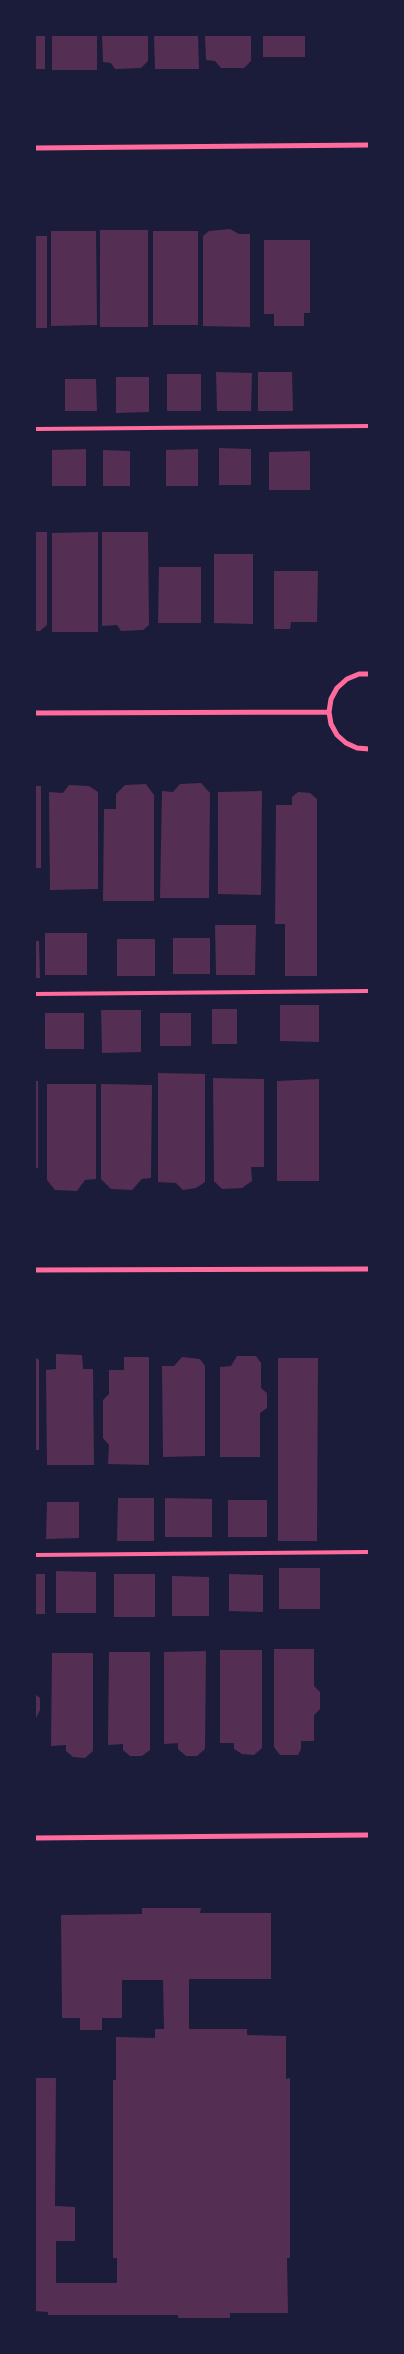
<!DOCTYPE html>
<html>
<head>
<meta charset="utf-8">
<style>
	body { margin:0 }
	#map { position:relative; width:404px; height:2354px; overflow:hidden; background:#1b1b3a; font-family:Helvetica,sans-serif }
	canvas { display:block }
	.frame { position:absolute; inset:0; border:36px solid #1b1b3a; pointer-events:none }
</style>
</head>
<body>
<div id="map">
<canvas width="404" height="2354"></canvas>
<div class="frame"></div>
</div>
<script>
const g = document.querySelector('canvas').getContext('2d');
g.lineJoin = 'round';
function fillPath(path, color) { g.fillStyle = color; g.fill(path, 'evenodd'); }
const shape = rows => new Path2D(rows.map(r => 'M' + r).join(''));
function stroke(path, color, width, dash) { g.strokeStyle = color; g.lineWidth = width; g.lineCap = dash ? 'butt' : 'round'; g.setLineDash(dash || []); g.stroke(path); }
const building = shape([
	[35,35,45,35,45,69,35,69],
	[52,35,97,35,97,70,52,70],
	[102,35,148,35,148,61,141,68,115,69,111,63,103,62],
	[154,35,198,35,199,69,155,69],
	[205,35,251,35,251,61,244,68,221,68,215,61,206,60],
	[263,35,305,35,305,57,263,57],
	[230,229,239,234,250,234,250,327,203,326,203,236,209,231],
	[100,230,148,230,148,327,100,327],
	[51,231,96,231,97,325,51,326],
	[153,231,198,231,198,325,153,325],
	[35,236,47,236,47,328,35,328],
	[264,240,310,240,310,313,304,313,304,326,274,326,274,314,264,314],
	[216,372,252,373,251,411,217,411],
	[258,372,292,372,293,411,258,411],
	[167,374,201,374,201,411,167,411],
	[116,377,149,377,149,412,116,413],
	[65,379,96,379,97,411,65,411],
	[219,448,251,449,251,485,219,485],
	[86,449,86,486,52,486,52,450],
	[198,449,198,486,166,486,166,450],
	[103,450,130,451,130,486,103,486],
	[310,451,310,490,269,490,269,452],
	[35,532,47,532,47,625,40,631,35,631],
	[98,532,98,632,52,632,52,533],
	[102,532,148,532,149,625,143,630,121,631,117,625,102,626],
	[214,554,253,554,253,624,214,623],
	[159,567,201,567,201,623,158,623],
	[274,571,318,571,317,622,291,622,290,629,274,629],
	[201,783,210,793,209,898,160,898,162,791,173,792,180,784],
	[146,784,154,795,154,901,103,901,104,809,116,809,116,794,125,785],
	[69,785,89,786,98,792,98,889,50,890,49,792,63,793],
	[35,786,41,786,41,868,35,868],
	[262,791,261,895,218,894,218,792],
	[298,792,310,793,317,799,317,976,285,976,285,924,275,924,276,805,292,805,292,797],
	[215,925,256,925,255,975,216,975],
	[45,933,87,933,87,975,45,975],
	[173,938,210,938,210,974,173,974],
	[117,939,155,939,155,976,117,976],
	[35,941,39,941,40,978,35,978],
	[280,1005,319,1005,319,1042,280,1041],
	[212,1009,237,1009,237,1044,212,1044],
	[101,1010,141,1010,141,1052,102,1053],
	[45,1013,84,1013,84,1049,45,1049],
	[160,1013,191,1013,191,1046,160,1046],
	[158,1073,205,1074,205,1182,196,1188,183,1190,176,1183,158,1182],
	[213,1078,264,1079,264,1167,251,1167,252,1181,242,1188,222,1189,214,1181],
	[319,1079,319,1181,277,1181,277,1081],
	[35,1081,38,1081,38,1168,35,1168],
	[47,1084,96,1084,96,1179,85,1180,77,1191,55,1190,47,1180],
	[101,1084,152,1085,151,1178,142,1179,132,1190,111,1189,101,1179],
	[56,1354,82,1355,83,1369,93,1369,94,1465,47,1465,46,1370,56,1369],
	[237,1356,256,1356,261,1363,261,1388,267,1393,267,1408,260,1413,260,1457,220,1457,220,1367,231,1366],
	[35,1357,39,1360,39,1450,35,1450],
	[124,1357,149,1357,149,1465,108,1464,109,1445,103,1438,103,1400,109,1394,109,1370,124,1370],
	[182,1357,200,1359,205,1366,205,1456,163,1457,162,1366,174,1366],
	[278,1358,318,1358,317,1541,278,1541],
	[118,1498,154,1498,154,1541,117,1541],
	[165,1498,212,1499,212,1537,165,1537],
	[228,1500,267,1500,267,1537,228,1537],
	[47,1502,79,1502,79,1538,46,1539],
	[279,1568,320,1568,320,1609,279,1609],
	[56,1571,96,1572,96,1613,56,1613],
	[35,1574,45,1574,45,1614,35,1614],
	[114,1574,155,1574,155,1617,114,1617],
	[229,1574,263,1575,263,1612,229,1611],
	[172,1576,209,1577,209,1616,172,1616],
	[274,1649,314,1649,314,1686,320,1692,320,1709,314,1715,314,1741,301,1741,301,1749,298,1755,280,1755,274,1747],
	[220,1650,262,1650,262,1748,254,1755,242,1754,234,1749,234,1743,220,1743],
	[206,1651,205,1749,197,1756,186,1756,178,1749,178,1743,164,1744,164,1652],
	[109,1652,150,1652,150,1750,142,1756,130,1756,123,1750,123,1744,108,1745],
	[52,1653,93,1653,93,1751,85,1758,73,1757,66,1751,66,1745,51,1746],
	[35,1694,40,1698,40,1710,35,1720],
	[142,1908,201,1908,200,1913,271,1913,271,1979,189,1979,189,2029,247,2029,247,2035,286,2036,286,2079,290,2078,290,2258,287,2258,288,2313,230,2313,230,2319,178,2319,178,2315,48,2315,48,2312,35,2311,35,2078,56,2078,55,2206,75,2207,75,2241,56,2241,56,2283,117,2283,117,2258,113,2258,113,2080,116,2080,116,2037,155,2038,155,2029,164,2029,163,1980,122,1980,122,2018,102,2018,102,2030,80,2030,80,2018,62,2018,61,1915,142,1914]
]);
const service = shape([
	[35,429,369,426],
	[35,994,369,991],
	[35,1555,369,1552]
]);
const minor = shape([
	[35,148,369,145],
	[369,674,359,674,347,679,337,688,331,699,329,712,331,724,337,735,346,743,357,748,369,749],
	[35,713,329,712],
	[35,1270,369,1269],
	[35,1838,369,1835]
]);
fillPath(building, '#542f53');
stroke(service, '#ff6b9d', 4);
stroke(minor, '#ff6b9d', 5);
</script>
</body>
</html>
